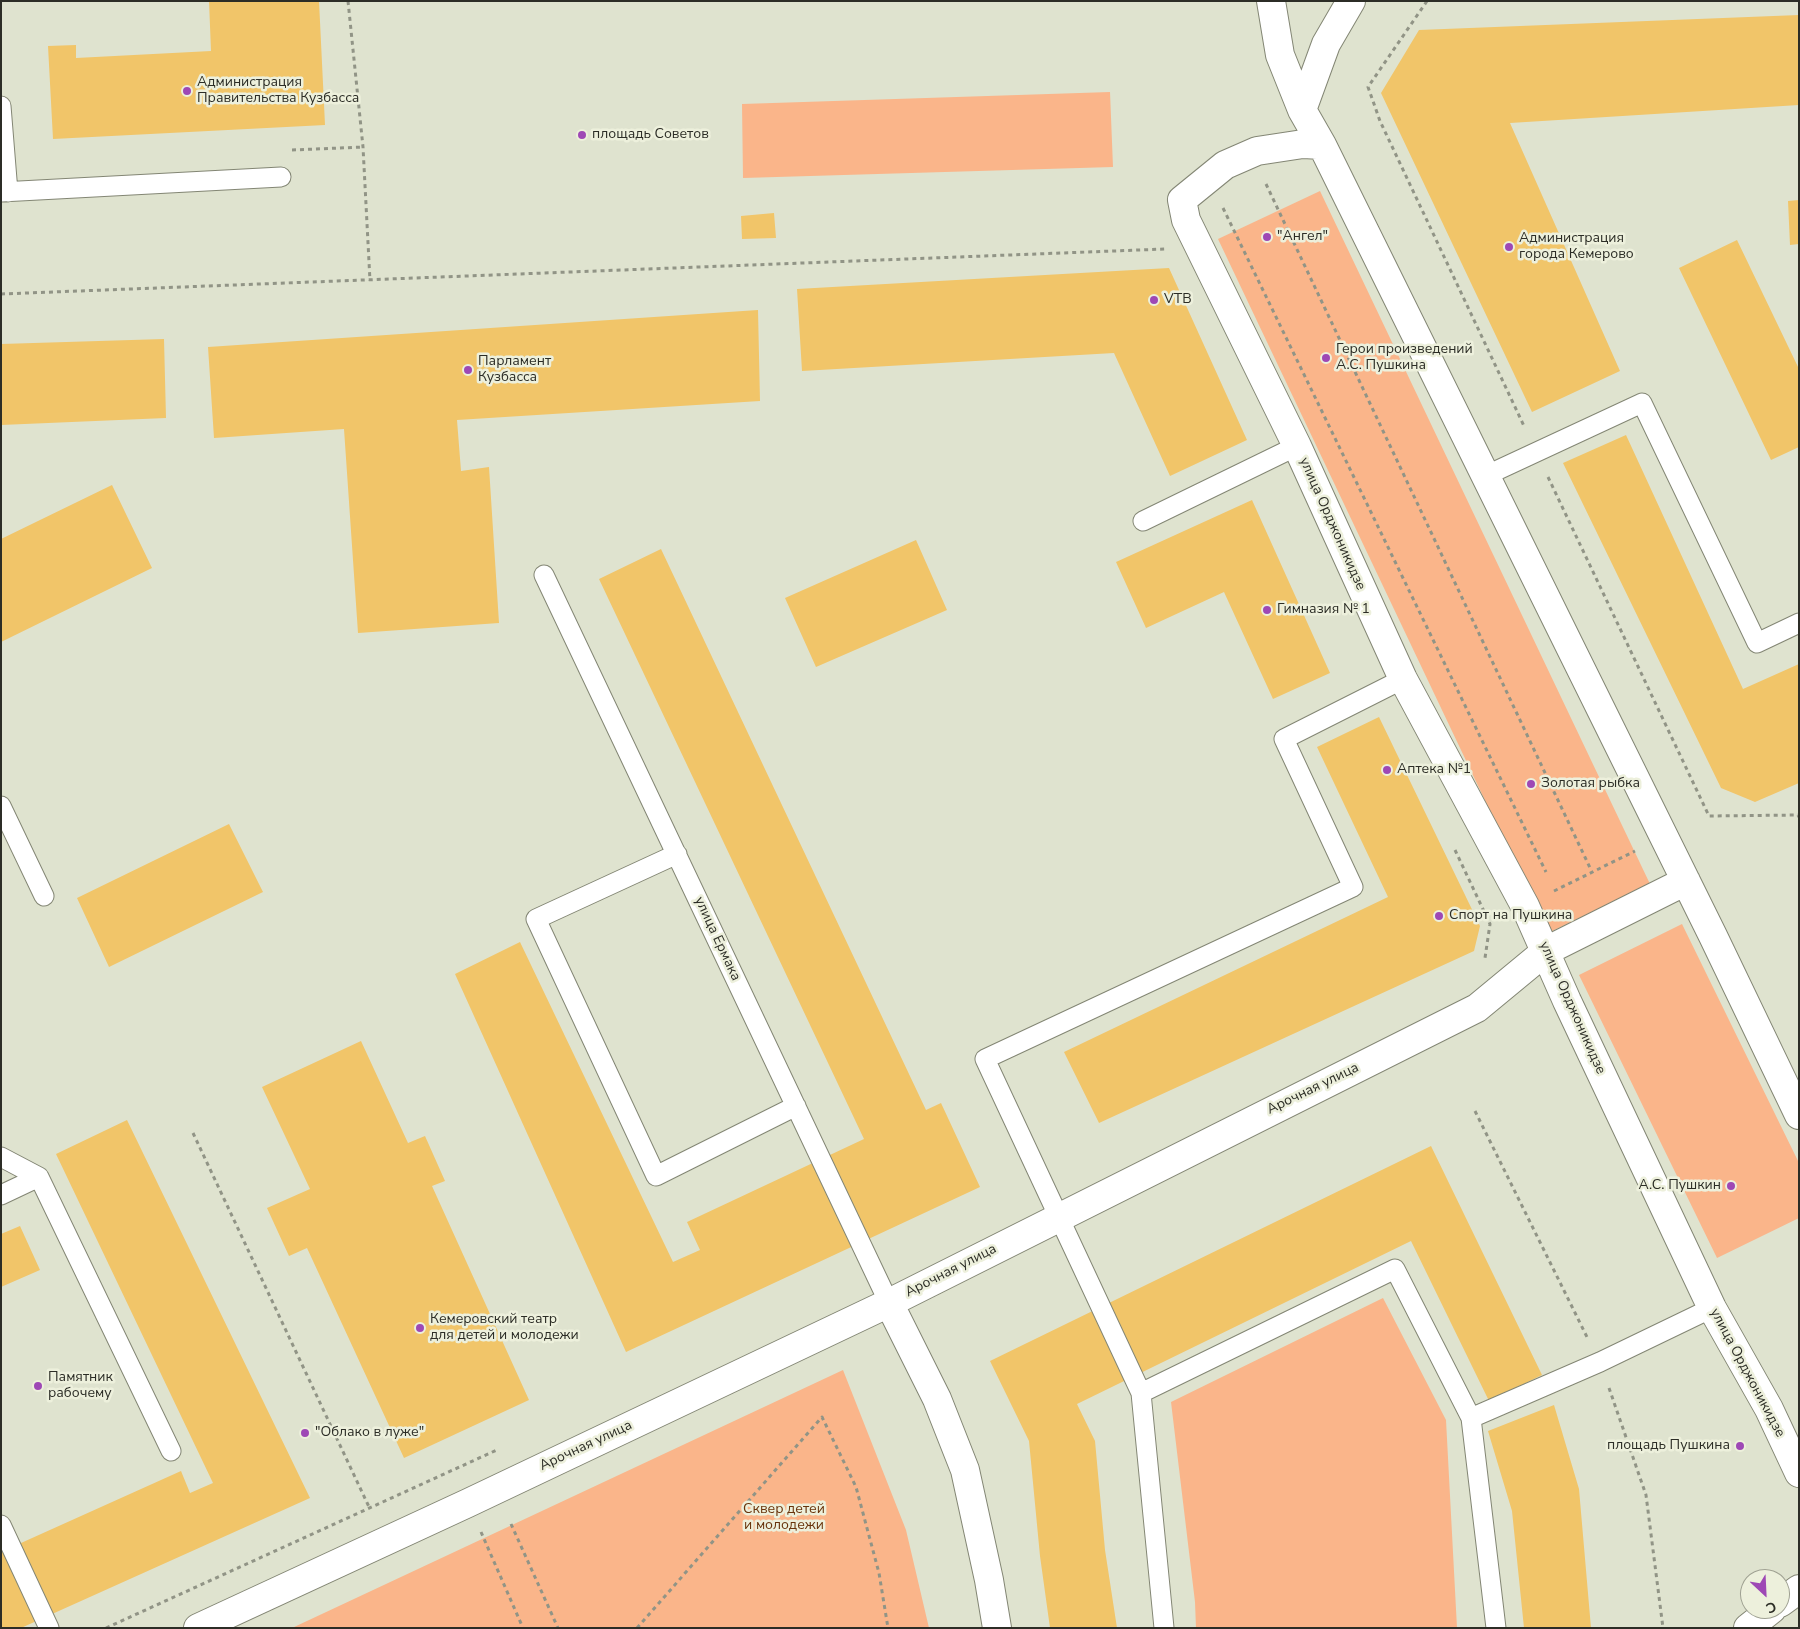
<!DOCTYPE html>
<html>
<head>
<meta charset="utf-8">
<style>
	body { margin:0 }
	#map { position:relative; width:1800px; height:1629px; overflow:hidden; background:#dfe3cf; font-family:"Nunito Sans",sans-serif }
	canvas { display:block }
	.frame { position:absolute; inset:0; border:2px solid #2c2d26; pointer-events:none }
	.north { position:absolute; left:1740px; top:1569px; width:50px; height:50px; box-sizing:border-box; background:#edf0dc; border:1px solid #a0a293; border-radius:50%; rotate:155deg; font-size:14px; font-weight:700; line-height:20px; text-align:center; color:#2c2d26 }
	.north::after { content:''; display:block; margin:auto; width:18px; height:22px; background:#9e48b5; clip-path:polygon(50% 0,100% 100%,50% 72%,0 100%) }
</style>
</head>
<body>
<div id="map">
<canvas width="1800" height="1629"></canvas>
<div class="frame"></div>
<div class="north">С</div>
</div>
<script>
const g = document.querySelector('canvas').getContext('2d');
g.lineJoin = 'round';
function fillPath(path, color) { g.fillStyle = color; g.fill(path, 'evenodd'); }
const shape = rows => new Path2D(rows.map(r => 'M' + r).join(''));
function stroke(path, color, width, dash) { g.strokeStyle = color; g.lineWidth = width; g.lineCap = dash ? 'butt' : 'round'; g.setLineDash(dash || []); g.stroke(path); }
function drawText(font, color, halo, rows, align = 'center') {
  g.font = font + ' "Nunito Sans",sans-serif'; g.lineWidth = 5; g.setLineDash([]); g.textBaseline = 'middle'; g.strokeStyle = halo; g.fillStyle = color; for (const [text, x, y, turn = 0] of rows) {
    g.save(); g.translate(x, y); g.rotate((+turn || 0) * Math.PI / 180); g.textAlign = isNaN(turn) ? turn : align; if (halo) g.strokeText(text, 0, 0); g.fillText(text, 0, 0); g.restore();
  }
}
const green = shape([
	[1110,92,1113,167,743,178,742,104],
	[1320,191,1650,884,1548,933,1218,239],
	[1682,924,1799,1163,1799,1218,1717,1258,1579,975],
	[1383,1298,1446,1420,1457,1628,1196,1628,1195,1602,1171,1402],
	[843,1370,906,1530,929,1628,292,1628]
]);
const building = shape([
	[209,1,319,1,325,125,53,139,48,46,76,45,76,58,211,51],
	[1799,15,1799,105,1510,123,1620,371,1532,412,1381,93,1419,30],
	[1799,200,1799,244,1790,245,1788,201],
	[774,213,776,238,742,239,741,216],
	[1737,240,1799,369,1799,447,1771,460,1679,268],
	[1169,268,1247,440,1170,476,1114,353,802,371,797,289],
	[758,310,760,401,457,420,461,471,489,467,499,623,358,633,344,429,214,438,208,347],
	[164,339,166,418,1,425,1,344],
	[1626,435,1743,689,1799,664,1799,783,1755,802,1721,788,1563,463],
	[112,485,152,568,1,642,1,539],
	[1252,500,1330,673,1273,699,1224,592,1146,628,1116,562],
	[916,540,947,610,816,667,785,598],
	[661,549,926,1110,941,1103,980,1187,626,1352,455,974,520,942,673,1262,700,1250,687,1222,864,1139,599,579],
	[1379,717,1480,926,1474,951,1099,1123,1064,1052,1388,897,1317,747],
	[229,824,263,892,109,967,77,898],
	[361,1041,408,1143,425,1136,445,1181,432,1186,529,1400,404,1458,307,1248,289,1256,267,1208,310,1189,262,1087],
	[127,1120,310,1498,21,1628,1,1628,1,1552,181,1471,190,1493,213,1483,56,1154],
	[1431,1146,1542,1375,1489,1401,1411,1241,1077,1404,1095,1441,1105,1550,1117,1628,1050,1628,1040,1556,1029,1441,990,1361],
	[20,1226,40,1270,1,1287,1,1234],
	[1554,1405,1579,1489,1591,1628,1524,1628,1512,1511,1488,1431]
]);
const path = shape([
	[348,1,363,147,370,281],
	[1427,1,1368,87,1380,121,1524,426],
	[292,150,363,147],
	[1266,184,1592,872],
	[1223,208,1546,872],
	[1,294,1165,249],
	[1548,477,1709,816,1798,815,1799,817],
	[1455,850,1490,924,1485,958],
	[1554,891,1635,851],
	[1475,1111,1587,1337],
	[193,1133,370,1509],
	[1609,1388,1646,1495,1663,1628],
	[511,1524,558,1628],
	[481,1532,523,1628],
	[106,1628,499,1449],
	[637,1628,822,1417,856,1487,879,1573,888,1628]
]);
const service = shape([
	[1,106,8,192],
	[1,192,281,177],
	[1485,476,1642,403,1757,643,1799,623],
	[1143,521,1297,446],
	[544,575,889,1303],
	[1,806,44,896],
	[677,854,536,919,656,1176,796,1106],
	[1,1157,39,1177,1,1195],
	[39,1177,171,1451],
	[1141,1393,985,1059,1353,887,1284,739,1403,679],
	[1471,1418,1600,1362,1712,1308],
	[1,1525,49,1628],
	[1164,1628,1141,1393,1395,1269,1471,1418,1496,1628]
]);
const minor = shape([
	[1271,1,1280,55,1302,110,1322,145,1713,936,1799,1115],
	[1302,110,1326,44,1351,1],
	[1322,145,1303,144,1257,151,1225,165,1182,200,1186,220,1297,446,1403,679,1525,906,1567,1001,1712,1308,1769,1409,1799,1473],
	[889,1303,937,1399,965,1470,989,1580,997,1628],
	[1780,1603,1799,1589],
	[198,1628,468,1503,889,1303,1477,1008,1546,951,1686,881],
	[1748,1628,1772,1609]
]);
const markers = [
	[187,91,5,"#9e48b5"],
	[582,135,5,"#9e48b5"],
	[1267,237,5,"#9e48b5"],
	[1509,247,5,"#9e48b5"],
	[1154,300,5,"#9e48b5"],
	[1326,358,5,"#9e48b5"],
	[468,370,5,"#9e48b5"],
	[1267,610,5,"#9e48b5"],
	[1387,770,5,"#9e48b5"],
	[1531,784,5,"#9e48b5"],
	[1439,916,5,"#9e48b5"],
	[1731,1186,5,"#9e48b5"],
	[420,1328,5,"#9e48b5"],
	[38,1386,5,"#9e48b5"],
	[305,1433,5,"#9e48b5"],
	[1740,1446,5,"#9e48b5"]
];
const poiNames = [
	["Администрация",197,83],
	["Правительства Кузбасса",197,99],
	["площадь Советов",592,135],
	["\"Ангел\"",1277,237],
	["Администрация",1519,239],
	["города Кемерово",1519,255],
	["VTB",1164,300],
	["Герои произведений",1336,350],
	["А.С. Пушкина",1336,366],
	["Парламент",478,362],
	["Кузбасса",478,378],
	["Гимназия № 1",1277,610],
	["Аптека №1",1397,770],
	["Золотая рыбка",1541,784],
	["Спорт на Пушкина",1449,916],
	["А.С. Пушкин",1721,1186,"right"],
	["Кемеровский театр",430,1320],
	["для детей и молодежи",430,1336],
	["Памятник",48,1378],
	["рабочему",48,1394],
	["\"Облако в луже\"",315,1433],
	["площадь Пушкина",1730,1446,"right"]
];
const streetNames = [
	["улица Орджоникидзе",1332,524,66],
	["улица Ермака",717,939,65],
	["улица Орджоникидзе",1572,1008,66],
	["Арочная улица",1313,1089,-26],
	["Арочная улица",951,1271,-27],
	["улица Орджоникидзе",1747,1373,62],
	["Арочная улица",586,1446,-25]
];
const parkNames = [
	["Сквер детей",784,1510],
	["и молодежи",784,1526]
];
fillPath(green, '#fab58a');
fillPath(building, '#f1c569');
stroke(service, '#838674', 21);
stroke(minor, '#838674', 30);
stroke(path, '#919486', 3, [4, 4]);
stroke(service, '#fff', 19);
stroke(minor, '#fff', 28);
for (const [x, y, r, color] of markers) { const dot = new Path2D(); dot.arc(x, y, r, 0, 2 * Math.PI); g.fillStyle = color; g.fill(dot); stroke(dot, '#edf0dc', 2); }
drawText('14px', '#2c2d26', '#edf0dc', poiNames, 'left');
drawText('14px', '#2c2d26', '#edf0dc', streetNames);
drawText('14px', '#69340b', '#edf0dc', parkNames);
</script>
</body>
</html>
